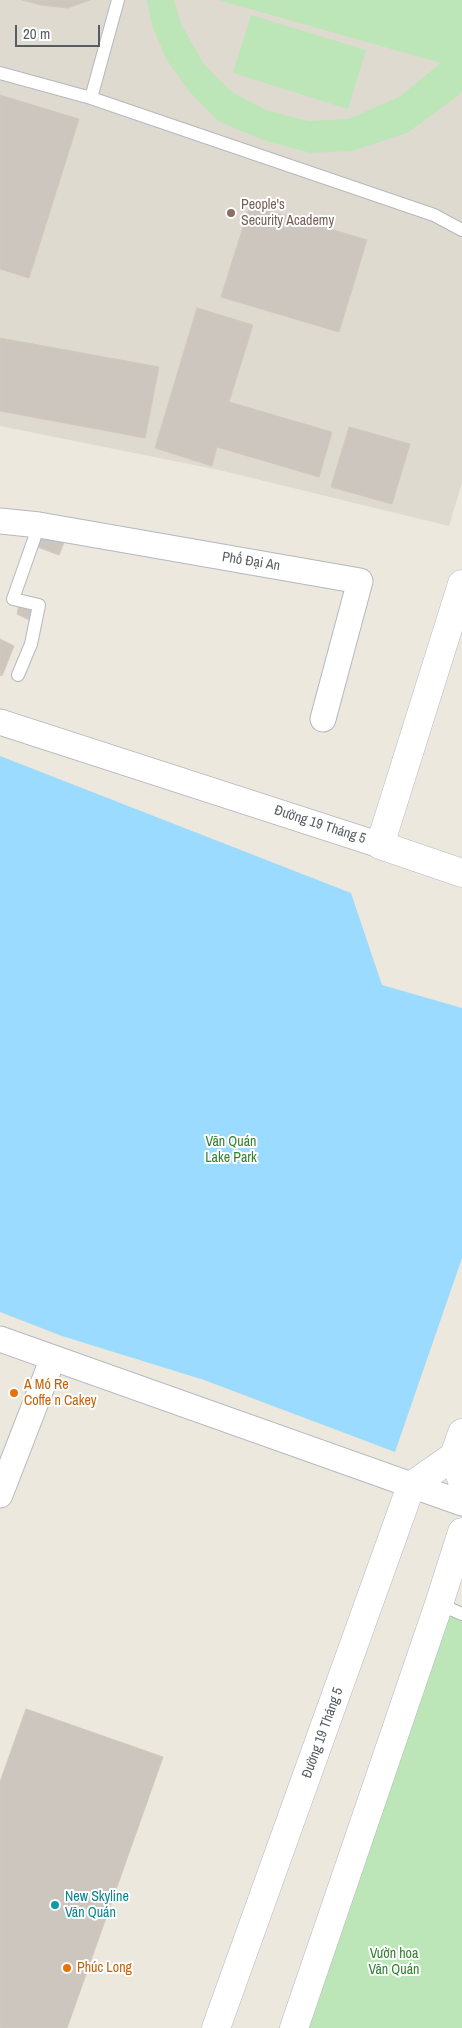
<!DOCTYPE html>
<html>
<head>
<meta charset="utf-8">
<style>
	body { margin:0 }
	#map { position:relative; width:462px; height:2028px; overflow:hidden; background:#ece8de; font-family:"Archivo Narrow",sans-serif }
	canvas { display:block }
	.scale { position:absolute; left:15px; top:25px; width:85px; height:22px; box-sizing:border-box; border:2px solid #575c61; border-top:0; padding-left:6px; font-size:15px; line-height:18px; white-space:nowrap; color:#575c61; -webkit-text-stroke:4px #fff; paint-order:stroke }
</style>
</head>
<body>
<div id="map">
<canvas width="462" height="2028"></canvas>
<div class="scale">20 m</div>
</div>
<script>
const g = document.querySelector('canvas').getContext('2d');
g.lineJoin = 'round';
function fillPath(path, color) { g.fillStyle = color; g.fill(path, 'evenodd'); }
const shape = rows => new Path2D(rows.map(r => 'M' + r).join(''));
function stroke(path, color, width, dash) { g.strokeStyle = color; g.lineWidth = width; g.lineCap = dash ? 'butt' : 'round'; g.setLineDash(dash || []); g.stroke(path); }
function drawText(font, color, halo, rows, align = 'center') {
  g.font = font + ' "Archivo Narrow",sans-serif'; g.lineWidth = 4; g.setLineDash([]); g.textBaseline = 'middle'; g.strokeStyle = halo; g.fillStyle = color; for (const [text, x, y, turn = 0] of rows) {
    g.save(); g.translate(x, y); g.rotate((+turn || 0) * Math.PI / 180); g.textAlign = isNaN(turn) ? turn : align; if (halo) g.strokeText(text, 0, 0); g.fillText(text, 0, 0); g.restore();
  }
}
const education = shape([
	[0,0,462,0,462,483,449,526,219,470,0,426]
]);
const green = shape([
	[147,0,174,0,181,24,203,63,230,91,266,110,308,121,348,119,399,97,441,63,218,0,462,0,462,90,459,95,407,133,352,151,311,153,263,140,218,121,189,91,166,59,152,25],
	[251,15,366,50,348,109,233,73],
	[443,1611,462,1619,462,2028,303,2028]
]);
const water = shape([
	[0,756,351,893,382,985,462,1008,462,1258,395,1452,204,1380,62,1336,0,1312]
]);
const building = shape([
	[22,0,90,0,68,8,41,5,22,0],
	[0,95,79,119,29,278,0,269,0,95],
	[250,205,367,240,339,332,221,297,250,205],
	[197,308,253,325,229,402,332,432,319,477,217,447,212,466,155,448,197,308],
	[0,338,159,367,145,438,0,411,0,338],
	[349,427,410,444,392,504,331,487,349,427],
	[39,525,68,532,59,555,32,545,39,525],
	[19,604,39,605,31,621,17,614,19,604],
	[0,639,14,646,2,676,0,675,0,639],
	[26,1709,163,1757,67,2028,0,2028,0,1782,26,1709]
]);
const lane = shape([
	[0,73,91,98,434,215,462,230],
	[91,98,118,0],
	[18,675,31,644,39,605,13,599,39,525],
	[439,1604,462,1614]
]);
const street = shape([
	[0,521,39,525,360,581,323,719],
	[0,722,380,845],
	[0,1339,462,1503],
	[0,1495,53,1358]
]);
const secondary = shape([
	[462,584,380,845,462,873],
	[462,1433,454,1456,462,1481],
	[216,2028,411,1486,454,1456],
	[294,2028,439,1604,462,1532]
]);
const markers = [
	[231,213,5,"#8d6e63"],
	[14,1393,5,"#e8710a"],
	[55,1905,5,"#0f9aa8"],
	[67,1968,5,"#e8710a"]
];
const educationNames = [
	["People's",241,205],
	["Security Academy",241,221]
];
const streetNames = [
	["Phố Đại An",251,562,9],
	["Đường 19 Tháng 5",320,825,18],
	["Đường 19 Tháng 5",323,1733,-70]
];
const parkNames = [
	["Văn Quán",231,1142],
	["Lake Park",231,1158],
	["Vườn hoa",394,1954],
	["Văn Quán",394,1970]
];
const foodNames = [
	["A Mó Re",24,1385],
	["Coffe n Cakey",24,1401],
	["Phúc Long",77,1968]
];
const cultureNames = [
	["New Skyline",65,1897],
	["Văn Quán",65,1913]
];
fillPath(education, '#dedacf');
fillPath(green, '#bce6b8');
fillPath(water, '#9bdbff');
fillPath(building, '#ccc6bf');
stroke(building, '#d1c9bc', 1);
stroke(lane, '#b4b8bd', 14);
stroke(street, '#b4b8bd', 27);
stroke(secondary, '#b4b9bf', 29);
stroke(lane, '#fff', 12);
stroke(street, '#fff', 25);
stroke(secondary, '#fff', 28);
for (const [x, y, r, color] of markers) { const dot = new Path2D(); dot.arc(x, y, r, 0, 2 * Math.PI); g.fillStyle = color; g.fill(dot); stroke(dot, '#fff', 2); }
drawText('14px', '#785e54', '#fff', educationNames, 'left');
drawText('14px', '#575c61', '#fff', streetNames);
drawText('14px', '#30822e', '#fff', parkNames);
drawText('14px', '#c56008', '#fff', foodNames, 'left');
drawText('14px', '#0d838f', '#fff', cultureNames, 'left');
</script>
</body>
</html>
